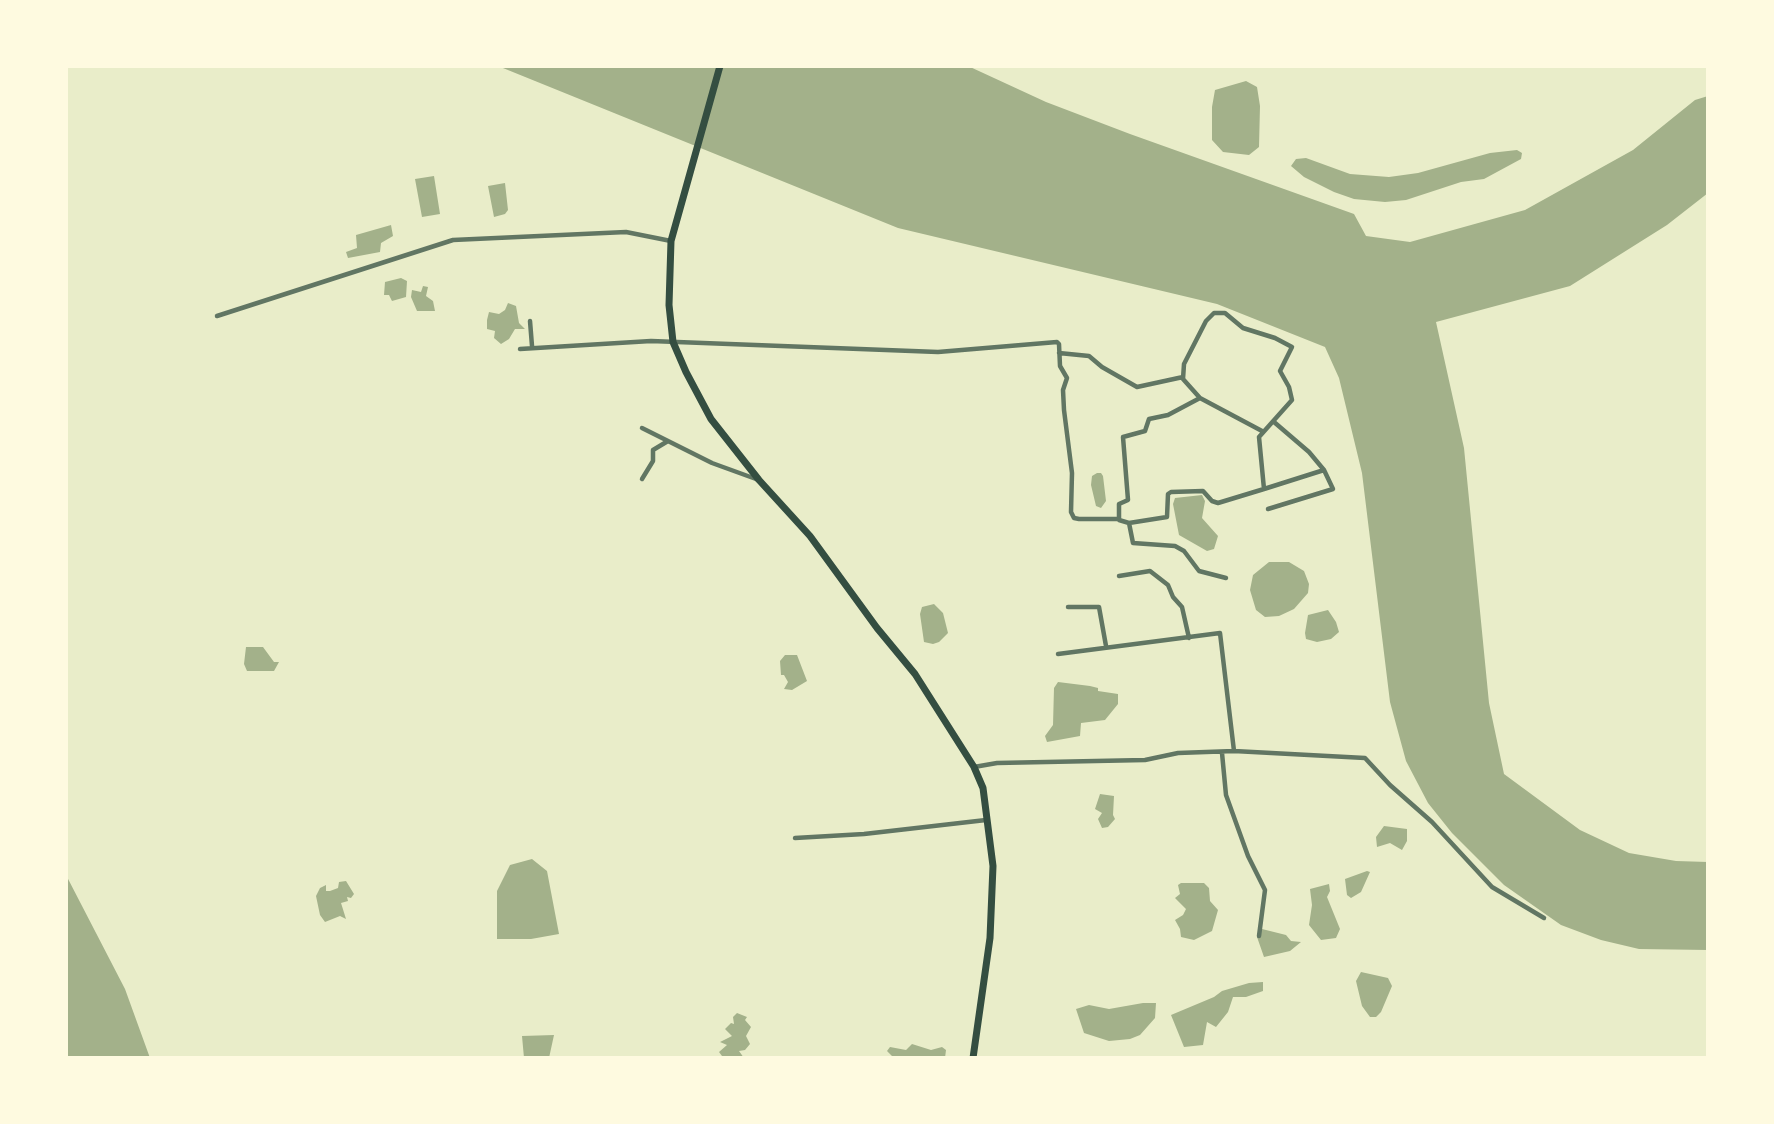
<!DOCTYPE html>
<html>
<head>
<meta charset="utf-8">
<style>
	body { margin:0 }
	#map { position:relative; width:1774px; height:1124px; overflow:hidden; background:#e9edc9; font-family:Quicksand,sans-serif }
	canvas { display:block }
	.frame { position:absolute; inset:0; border:68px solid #fefae0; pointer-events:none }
</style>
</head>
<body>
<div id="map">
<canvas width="1774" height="1124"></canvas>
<div class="frame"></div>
</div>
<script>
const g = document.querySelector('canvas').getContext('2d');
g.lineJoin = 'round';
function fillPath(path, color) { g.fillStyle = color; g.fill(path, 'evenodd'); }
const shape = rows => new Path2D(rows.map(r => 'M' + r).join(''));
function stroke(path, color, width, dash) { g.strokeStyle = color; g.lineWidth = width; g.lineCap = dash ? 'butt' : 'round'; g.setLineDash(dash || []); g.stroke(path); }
const water = shape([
	[498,66,968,66,1046,102,1130,134,1354,214,1366,236,1410,242,1525,210,1633,150,1695,100,1708,96,1708,193,1667,225,1570,286,1436,322,1464,448,1489,703,1504,774,1580,830,1629,853,1676,861,1708,862,1708,950,1639,949,1601,940,1561,925,1504,885,1452,833,1428,803,1406,761,1390,702,1362,473,1339,378,1325,347,1217,304,898,228],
	[1246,81,1257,87,1260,106,1259,147,1249,155,1223,152,1212,140,1212,107,1215,90],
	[1517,150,1522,153,1521,159,1484,179,1461,182,1406,200,1385,202,1354,199,1334,192,1304,177,1291,166,1296,159,1306,158,1350,174,1389,177,1418,173,1490,153],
	[434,176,440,214,422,217,415,179],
	[505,183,508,210,505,214,494,217,488,186],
	[391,225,393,236,381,243,380,252,348,258,346,252,357,248,356,235],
	[401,278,407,281,406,297,392,301,389,295,384,295,385,282],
	[423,286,428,287,426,296,433,301,435,311,417,311,411,297,412,290,421,292],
	[508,303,516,306,519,323,525,329,515,329,509,339,501,344,494,338,495,331,487,329,487,320,489,312,499,314,505,310],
	[1097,473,1101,473,1103,476,1106,501,1101,508,1096,506,1091,485,1092,476],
	[1202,495,1205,501,1202,518,1218,536,1214,549,1207,551,1179,535,1173,504,1175,498],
	[1269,562,1289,562,1304,571,1309,584,1308,593,1294,609,1279,616,1265,617,1256,610,1250,590,1253,575],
	[934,604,943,613,948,633,939,642,933,644,924,642,920,614,922,607],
	[1328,610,1336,622,1339,632,1331,639,1317,642,1306,639,1305,633,1308,615],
	[246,647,263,647,274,662,279,662,274,671,247,671,244,664],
	[785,655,797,655,807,681,792,690,784,689,788,682,784,675,781,675,780,661],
	[1058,682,1090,686,1098,688,1098,691,1118,694,1118,704,1105,720,1081,723,1080,736,1047,742,1045,736,1053,725,1054,688],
	[1100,794,1114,796,1113,815,1115,819,1108,827,1102,828,1098,819,1102,813,1095,809],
	[1384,826,1407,829,1407,841,1402,850,1390,843,1377,847,1376,837],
	[532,859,547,871,559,934,531,939,497,939,497,891,510,865],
	[1367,871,1370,872,1361,892,1351,898,1347,895,1345,879],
	[66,875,125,989,150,1058,66,1058],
	[346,881,354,894,351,898,347,897,348,901,341,903,346,919,340,916,325,922,320,915,316,896,320,888,326,885,326,891,330,891,338,888,339,882],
	[1181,883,1204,883,1209,888,1210,901,1218,910,1212,931,1194,940,1181,937,1180,929,1175,920,1183,915,1186,909,1175,898,1180,894,1178,885],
	[1329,884,1330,891,1327,897,1340,929,1336,938,1321,940,1309,925,1312,905,1310,889],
	[1262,929,1286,935,1291,941,1301,942,1290,951,1264,957,1257,937],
	[1361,972,1388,978,1392,986,1381,1012,1376,1017,1370,1017,1362,1006,1356,981],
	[1263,982,1263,991,1246,997,1233,997,1228,1012,1216,1027,1207,1022,1203,1045,1184,1047,1171,1015,1214,997,1222,991,1249,983],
	[1143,1003,1156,1003,1155,1018,1140,1035,1130,1039,1109,1041,1084,1033,1076,1009,1089,1005,1109,1009],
	[737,1013,747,1017,745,1020,751,1027,746,1036,750,1044,745,1050,739,1051,744,1058,722,1056,719,1052,727,1045,720,1042,732,1036,725,1029,731,1023,734,1024,733,1017],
	[554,1035,549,1058,524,1058,522,1036],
	[912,1044,931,1050,942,1047,946,1050,945,1058,894,1058,887,1051,890,1047,906,1050]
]);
const minor = shape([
	[217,316,453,240,626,232,671,241],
	[530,321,532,346],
	[520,349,651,341,938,352,1057,342,1059,344,1060,366,1067,378,1063,390,1064,410,1072,473,1071,512,1074,518,1079,519,1118,519],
	[1059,353,1089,356,1102,367,1137,387,1183,377],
	[1200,398,1168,415,1149,419,1145,431,1123,437,1128,500,1119,504,1119,520,1129,523,1167,517,1168,494,1171,492,1203,491,1212,501,1218,503,1264,489],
	[642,428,712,463,756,479],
	[1262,431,1200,398,1183,379,1184,364,1206,321,1214,313,1225,313,1243,328,1275,338,1292,347,1280,371,1289,387,1292,400,1259,437,1264,489,1324,470,1309,452,1274,422],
	[642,479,653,461,653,450,668,441],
	[1268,509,1333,489,1324,470],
	[1129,523,1133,543,1175,546,1184,551,1199,571,1226,578],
	[1119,576,1150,571,1168,585,1173,597,1182,607,1189,638],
	[1068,607,1099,607,1106,646],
	[1058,654,1220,633,1234,751],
	[1222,753,1226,795,1248,856,1265,890,1259,936],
	[974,767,997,763,1145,760,1178,753,1234,751,1365,758,1390,785,1432,822,1492,887,1544,918],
	[795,838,864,834,986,820]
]);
const primary = shape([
	[720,66,671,241,669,305,673,342,686,372,711,419,759,480,810,536,877,628,915,674,974,767,983,788,993,866,990,938,973,1058]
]);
fillPath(water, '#a3b18a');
stroke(minor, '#617663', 4.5);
stroke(primary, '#344e41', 7);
</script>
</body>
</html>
